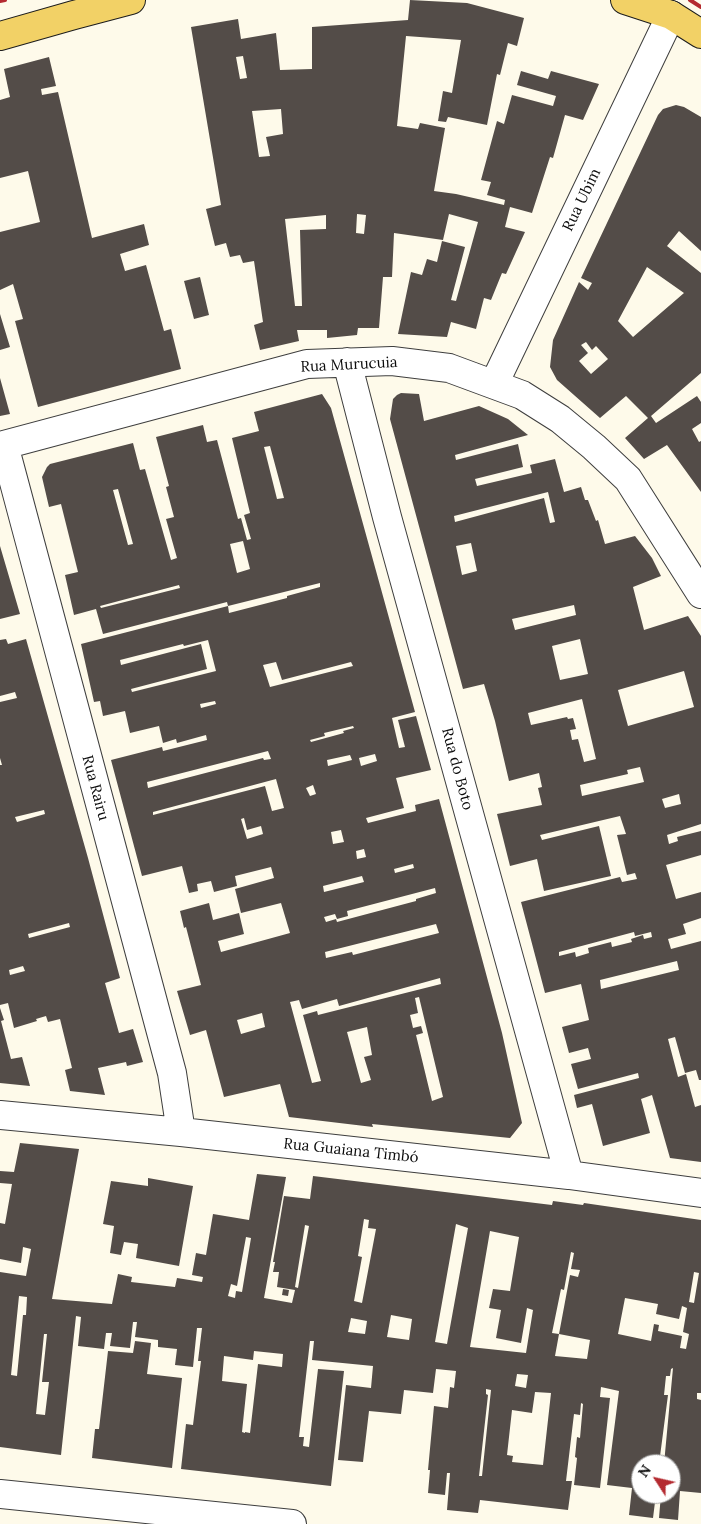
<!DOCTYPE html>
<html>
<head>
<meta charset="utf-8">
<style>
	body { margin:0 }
	#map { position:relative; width:701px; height:1524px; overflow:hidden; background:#fefaea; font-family:Lora,serif }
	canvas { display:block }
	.north { position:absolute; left:631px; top:1454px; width:50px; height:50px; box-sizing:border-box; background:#fff; border:1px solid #9d9d9d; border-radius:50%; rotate:305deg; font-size:14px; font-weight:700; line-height:20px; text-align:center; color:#0b0b0b }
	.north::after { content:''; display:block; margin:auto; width:18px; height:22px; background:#b42a30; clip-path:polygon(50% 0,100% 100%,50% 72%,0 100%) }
</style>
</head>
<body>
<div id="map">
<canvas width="701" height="1524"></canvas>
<div class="north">N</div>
</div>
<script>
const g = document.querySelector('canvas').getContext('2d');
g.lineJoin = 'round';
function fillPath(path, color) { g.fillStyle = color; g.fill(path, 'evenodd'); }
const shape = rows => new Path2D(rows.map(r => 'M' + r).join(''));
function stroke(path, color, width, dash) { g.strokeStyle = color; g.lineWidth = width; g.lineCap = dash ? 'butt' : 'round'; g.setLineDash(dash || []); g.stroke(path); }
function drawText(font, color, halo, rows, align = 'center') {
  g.font = font + ' Lora,serif'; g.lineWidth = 5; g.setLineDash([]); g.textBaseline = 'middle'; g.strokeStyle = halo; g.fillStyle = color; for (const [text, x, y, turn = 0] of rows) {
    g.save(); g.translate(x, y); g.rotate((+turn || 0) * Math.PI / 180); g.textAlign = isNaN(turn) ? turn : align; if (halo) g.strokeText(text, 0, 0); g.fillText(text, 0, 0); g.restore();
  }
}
const building = shape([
	[410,0,467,3,524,18,517,46,508,43,500,75,497,74,487,125,448,117,446,122,438,121,443,91,452,93,461,40,406,36,397,126,418,129,420,123,445,128,434,191,456,194,504,205,505,200,487,195,491,182,481,180,497,121,504,124,512,95,553,106,556,96,517,85,521,71,548,79,551,71,599,84,583,120,565,115,553,158,550,157,532,213,510,207,505,227,525,232,506,274,502,273,491,300,484,298,476,329,451,322,447,337,398,334,411,272,422,275,427,259,437,262,442,241,465,247,451,300,456,301,478,222,449,214,443,240,394,233,392,277,383,277,379,328,358,328,357,335,327,338,327,330,297,330,299,341,260,350,254,325,263,322,254,261,243,263,240,255,230,257,226,243,215,246,206,209,221,205,191,27,238,19,241,39,276,33,280,70,312,69,312,27,408,20],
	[243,56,247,78,240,79,236,57],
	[281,109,283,134,266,137,270,156,259,157,252,111],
	[357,214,366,215,364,234,356,233],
	[326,215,326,229,300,230,302,306,295,306,285,219],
	[49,57,56,86,41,89,42,95,58,92,92,238,144,224,149,245,120,254,125,271,146,265,164,331,171,329,181,369,38,407,15,321,23,319,13,284,0,290,0,232,40,222,28,171,0,178,0,100,10,97,4,69],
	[676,105,684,107,701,117,701,251,679,231,667,246,701,273,701,373,651,416,656,423,697,396,701,402,701,423,692,429,699,442,701,441,701,492,667,445,644,459,625,438,648,418,626,396,600,418,557,380,550,367,553,340,579,282,588,290,592,283,581,278,658,115,663,109],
	[647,267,684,293,633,337,618,321],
	[586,342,592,350,596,346,608,359,591,374,579,361,588,353,581,345],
	[200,277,209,315,194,319,184,281],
	[0,314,10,347,0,350],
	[0,378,10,414,0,416],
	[401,393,419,394,424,421,479,406,508,419,528,435,455,455,456,460,518,444,523,467,475,479,477,486,532,473,530,465,555,459,564,492,581,487,585,500,588,500,596,521,598,520,605,544,635,536,652,558,661,576,633,587,644,630,688,616,701,636,701,824,667,835,669,844,678,841,677,837,701,831,701,855,666,865,676,899,701,892,701,918,683,924,686,934,668,939,671,949,701,941,701,1080,699,1080,696,1070,685,1073,675,1037,668,1039,678,1077,686,1074,695,1107,701,1105,701,1162,670,1158,652,1095,641,1099,650,1133,603,1146,592,1104,577,1108,574,1095,639,1078,638,1073,578,1089,571,1064,591,1059,588,1048,569,1053,562,1027,589,1020,581,984,545,993,521,902,620,877,622,882,637,879,635,873,627,875,617,835,626,834,620,816,540,835,542,840,599,826,611,876,544,891,537,859,510,866,497,814,542,805,538,788,542,787,539,773,509,781,495,721,484,684,463,689,390,419,393,399,397,395],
	[548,492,555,522,550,523,544,498,455,522,454,516],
	[471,543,477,571,462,575,456,546],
	[574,605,576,615,515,630,512,619],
	[580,639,588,674,560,680,552,646],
	[684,671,694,707,628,726,618,690],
	[582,699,596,759,584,762,578,739,572,740,570,730,576,729,573,718,568,719,567,717,531,725,528,713],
	[640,767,644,782,582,796,580,785,628,774,627,770],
	[679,794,681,804,665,808,662,799],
	[634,932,635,936,651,932,652,937,644,939,643,935,631,939,632,942,612,947,611,942,588,948,589,953,576,957,575,952,559,956,559,952],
	[677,961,679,970,601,989,600,980],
	[322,394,331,408,415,712,392,718,399,748,405,747,398,720,416,716,431,770,396,778,404,808,366,818,368,823,416,811,415,805,439,799,502,1033,522,1123,510,1138,372,1124,373,1127,289,1117,280,1084,224,1097,206,1030,190,1035,177,991,201,985,186,927,184,928,180,911,209,903,213,920,239,913,244,934,218,941,221,952,290,933,281,903,241,913,235,889,274,878,271,867,235,876,237,886,214,892,211,881,197,884,198,891,189,893,182,866,142,876,111,760,162,747,163,751,207,740,206,735,177,743,176,739,163,743,159,726,130,733,125,711,103,716,100,701,94,702,81,644,228,606,229,613,287,598,287,596,320,587,320,583,228,606,227,602,103,634,96,609,74,615,65,575,78,572,61,504,49,507,42,477,47,467,50,464,133,443,140,470,145,469,171,560,177,558,166,519,174,517,166,487,169,486,156,437,203,425,207,442,217,440,238,519,241,518,247,540,251,539,244,515,250,513,232,438,259,431,254,412],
	[270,446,284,498,277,499,264,447],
	[118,489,133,544,128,545,113,490],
	[243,541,250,569,237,573,230,544],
	[179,585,180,588,101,608,100,606],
	[208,640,216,671,132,692,131,689,207,669,201,644,121,665,120,660,183,644,184,646],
	[276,662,282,680,351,662,353,666,270,687,263,665],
	[215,701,216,704,201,708,200,704],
	[353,726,354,728,343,731,344,733,311,742,310,740,325,736,324,733],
	[268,751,271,759,264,760,263,758,148,788,147,782],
	[375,754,377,761,361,766,359,758],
	[350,755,352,760,328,766,327,760],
	[276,779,284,808,272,811,265,786,153,815,153,812],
	[313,785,316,794,310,796,306,788],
	[244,818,247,830,261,826,263,834,247,839,241,819],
	[341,830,344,842,333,844,331,832],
	[364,849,366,857,357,859,356,851],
	[413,864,414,868,395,873,394,869],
	[362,876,364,882,324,892,323,886],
	[435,888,436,893,416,899,416,901,337,922,336,919,326,922,324,917,335,914,337,919,348,916,347,911],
	[436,924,439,933,353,955,352,952,326,958,325,952],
	[440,978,441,984,318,1015,317,1011,303,1015,321,1081,312,1083,290,1002,299,1000,302,1009,337,999,339,1006],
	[419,997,443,1097,432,1101,416,1035,423,1033,421,1026,413,1028,410,1015,418,1013,415,998],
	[262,1013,265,1027,241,1034,237,1020],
	[367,1027,372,1055,364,1057,371,1080,361,1083,347,1032],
	[0,546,20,614,0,619],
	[6,639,8,644,26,639,88,858,120,978,105,983,119,1033,133,1029,143,1062,127,1066,126,1062,98,1068,105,1095,70,1091,65,1070,72,1068,60,1019,48,1022,46,1016,36,1019,37,1021,14,1028,8,1003,0,1005,0,765,2,765,0,758,0,702,17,698,15,692,0,696,0,640],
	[44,810,45,814,17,822,15,817],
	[69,923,70,927,29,938,28,934],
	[23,966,25,971,10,975,9,970],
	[0,1008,4,1020,1,1021,11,1059,22,1057,30,1086,0,1083],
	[20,1143,79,1149,52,1299,112,1304,118,1274,132,1277,131,1282,175,1287,177,1278,202,1282,203,1277,192,1275,196,1253,206,1255,213,1214,249,1220,257,1174,286,1177,264,1298,292,1303,295,1290,277,1287,279,1272,273,1272,275,1262,273,1262,284,1196,310,1199,313,1176,552,1205,553,1201,583,1205,584,1203,701,1220,701,1393,697,1393,697,1399,701,1400,701,1493,680,1491,678,1520,659,1518,661,1494,671,1494,671,1464,664,1464,673,1368,671,1369,670,1376,666,1376,664,1395,668,1395,659,1464,641,1464,641,1494,656,1494,653,1518,629,1515,632,1488,607,1485,619,1391,601,1387,600,1397,610,1398,600,1488,574,1485,577,1458,575,1457,577,1437,580,1438,583,1404,581,1403,580,1415,574,1414,566,1481,572,1481,568,1510,480,1500,478,1513,447,1510,450,1473,447,1473,445,1495,428,1493,430,1470,428,1470,434,1406,448,1408,450,1387,454,1388,456,1371,436,1369,433,1393,404,1390,401,1414,369,1411,363,1462,338,1460,346,1385,371,1388,373,1366,312,1360,314,1341,310,1341,299,1437,304,1437,303,1446,309,1447,318,1369,344,1371,331,1486,181,1469,186,1424,193,1425,201,1361,198,1361,202,1328,197,1328,193,1367,175,1365,177,1349,158,1347,158,1340,135,1337,137,1322,133,1322,130,1348,110,1346,112,1333,106,1333,104,1349,78,1346,81,1317,76,1316,61,1455,0,1447,0,1272,26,1276,31,1249,23,1247,21,1263,0,1259,0,1223,5,1224,12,1184,0,1183,0,1171,14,1172],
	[364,1219,369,1220,368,1228,376,1229,362,1303,354,1301,362,1257,358,1256],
	[456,1224,468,1228,447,1344,435,1342],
	[305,1225,309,1226,298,1288,295,1287],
	[490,1231,519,1237,510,1291,493,1289,489,1308,501,1310,496,1338,521,1343,527,1308,533,1310,526,1353,470,1347],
	[246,1237,251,1238,242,1292,236,1291,235,1298,228,1296,231,1284,237,1286],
	[571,1252,574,1253,571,1269,580,1270,578,1277,570,1275,559,1334,590,1340,587,1359,555,1356,559,1334,552,1333,561,1289,564,1290],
	[694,1272,699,1273,694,1303,689,1302],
	[19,1296,27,1297,26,1315,23,1315,17,1376,11,1375],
	[625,1298,658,1304,656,1314,679,1319,682,1306,687,1308,683,1332,689,1334,686,1349,680,1348,682,1336,658,1331,659,1325,654,1324,651,1341,618,1334],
	[391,1315,412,1319,409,1340,387,1337],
	[351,1318,367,1321,365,1334,348,1332],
	[44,1334,47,1334,42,1382,49,1382,45,1415,36,1414],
	[254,1351,283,1354,282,1367,258,1364,250,1433,245,1432,245,1433,242,1432,247,1384,222,1381,224,1356,253,1360],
	[517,1374,528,1375,526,1388,515,1386],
	[486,1389,491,1390,482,1476,479,1476,488,1395,486,1394],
	[535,1392,551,1393,543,1465,512,1462,513,1456,507,1455,512,1410,532,1413],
	[148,1178,193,1186,179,1266,136,1258,138,1244,124,1242,121,1255,110,1253,114,1226,103,1224,111,1181,148,1186],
	[283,1289,289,1290,288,1296,282,1295],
	[135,1341,151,1343,147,1374,182,1378,172,1468,92,1458,95,1429,99,1429,108,1351,133,1353]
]);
const street = shape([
	[347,362,387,517,569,1175],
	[494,384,671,15],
	[4,445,172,1073,181,1132],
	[0,446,307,364,392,361,449,368,522,395,560,419,594,447,628,479,701,594],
	[0,1115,181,1132,569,1175,701,1193],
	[0,1494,292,1524]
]);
const primary = shape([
	[625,0,671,15,701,34],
	[0,36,74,15,131,0]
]);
const rail = shape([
	[690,0,701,7],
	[0,1,5,0]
]);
const streetNames = [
	["Rua Ubim",582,200,-64],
	["Rua Murucuia",349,365,-3],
	["Rua do Boto",457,769,75],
	["Rua Rairu",95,788,75],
	["Rua Guaiana Timbó",351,1151,6]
];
fillPath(building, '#534c48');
stroke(street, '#3e3e3e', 30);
stroke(primary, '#1c1c1c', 30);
stroke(street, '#fff', 28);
stroke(primary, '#f2d166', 28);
stroke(rail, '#b42a30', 4);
drawText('15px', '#0b0b0b', '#fff', streetNames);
</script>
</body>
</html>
